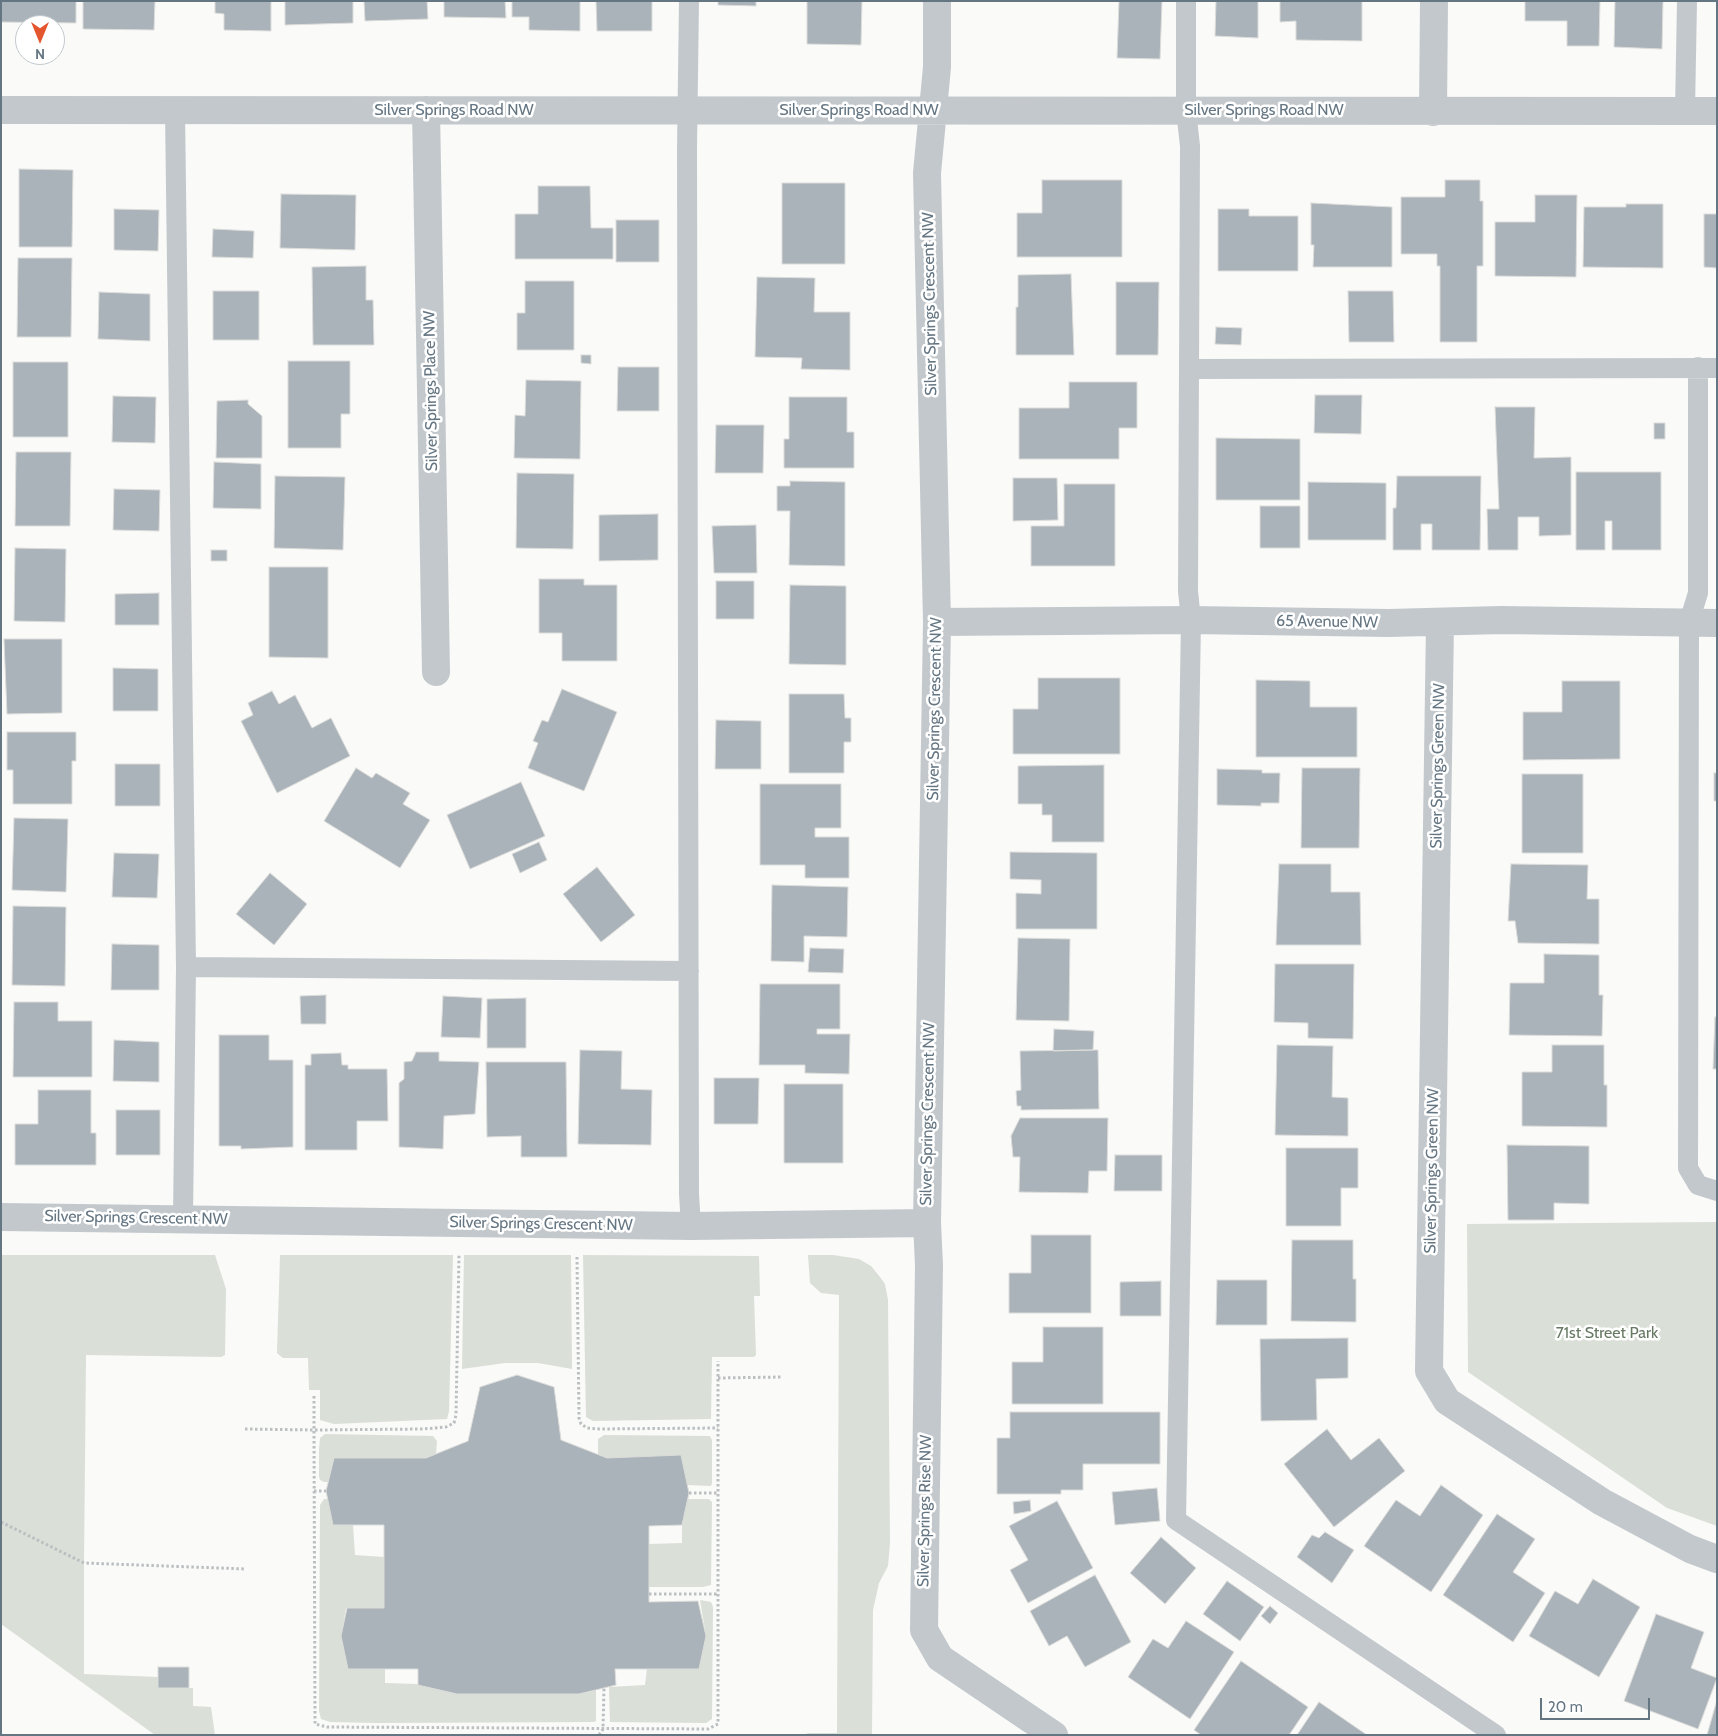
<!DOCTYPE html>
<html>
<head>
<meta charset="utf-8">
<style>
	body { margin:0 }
	#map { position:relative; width:1718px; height:1736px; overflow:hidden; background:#fafaf8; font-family:Cabin,sans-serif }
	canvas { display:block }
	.frame { position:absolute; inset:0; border:2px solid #657683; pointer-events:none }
	.north { position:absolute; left:15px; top:15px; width:50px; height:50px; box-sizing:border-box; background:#fff; border:1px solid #c1c8cd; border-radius:50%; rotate:180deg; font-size:14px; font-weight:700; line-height:20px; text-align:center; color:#657683 }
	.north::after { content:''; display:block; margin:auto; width:18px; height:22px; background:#e4572e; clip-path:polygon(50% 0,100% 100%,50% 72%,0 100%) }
	.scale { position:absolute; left:1540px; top:1698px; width:110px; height:22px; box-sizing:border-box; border:2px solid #657683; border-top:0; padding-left:6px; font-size:15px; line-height:18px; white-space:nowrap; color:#657683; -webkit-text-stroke:4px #fff; paint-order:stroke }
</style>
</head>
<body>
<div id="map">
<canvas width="1718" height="1736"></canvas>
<div class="frame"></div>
<div class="north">N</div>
<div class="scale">20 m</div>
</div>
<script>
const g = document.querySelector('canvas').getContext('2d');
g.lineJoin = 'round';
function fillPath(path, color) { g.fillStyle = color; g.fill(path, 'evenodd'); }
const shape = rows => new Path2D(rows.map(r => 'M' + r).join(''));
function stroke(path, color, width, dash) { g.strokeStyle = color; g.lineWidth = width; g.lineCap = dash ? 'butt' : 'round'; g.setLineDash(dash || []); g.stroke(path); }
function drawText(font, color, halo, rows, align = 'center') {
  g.font = font + ' Cabin,sans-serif'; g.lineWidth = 5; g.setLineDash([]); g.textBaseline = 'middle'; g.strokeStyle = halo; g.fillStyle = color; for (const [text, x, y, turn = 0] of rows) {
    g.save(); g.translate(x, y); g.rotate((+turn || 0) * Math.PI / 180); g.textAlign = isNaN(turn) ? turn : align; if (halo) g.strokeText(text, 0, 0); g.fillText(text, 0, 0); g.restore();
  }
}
const green = shape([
	[1717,1222,1717,1526,1667,1508,1468,1372,1467,1224],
	[1,1255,215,1255,226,1289,225,1355,221,1357,86,1355,84,1563,84,1674,158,1677,158,1688,193,1688,193,1706,211,1707,215,1735,155,1735,1,1624],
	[280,1255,453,1255,449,1411,447,1419,334,1424,320,1420,320,1390,309,1390,308,1358,283,1358,277,1353],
	[464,1255,571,1255,572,1369,538,1363,505,1363,462,1369],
	[583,1255,759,1256,760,1296,754,1296,756,1355,754,1357,712,1357,711,1419,593,1421,586,1417],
	[808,1255,833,1255,859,1259,871,1266,880,1277,885,1284,888,1300,890,1543,888,1566,879,1583,873,1610,872,1735,804,1735,808,1733,837,1733,839,1295,821,1293,810,1283],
	[325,1434,433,1436,437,1441,436,1454,426,1458,334,1458,328,1482,324,1482,320,1480,319,1477,319,1449,320,1438],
	[604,1435,710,1436,712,1440,712,1483,711,1486,687,1485,598,1455,598,1439],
	[324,1499,328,1499,353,1525,355,1555,384,1557,384,1608,346,1608,341,1636,348,1669,385,1669,385,1683,418,1684,457,1694,579,1694,596,1690,596,1721,594,1722,376,1723,330,1722,321,1719,319,1711,320,1505],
	[687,1499,709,1499,712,1502,711,1585,703,1587,649,1587,649,1544,682,1543,682,1525],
	[700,1600,711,1602,713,1607,712,1719,706,1723,610,1722,609,1687,645,1685,647,1669,699,1669,706,1636]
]);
const building = shape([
	[1,1,76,1,76,23,1,22,1,1],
	[83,1,155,1,154,30,83,29,83,1],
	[215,1,271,1,271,31,224,30,224,14,215,13,215,1],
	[285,1,353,1,353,23,285,25,285,1],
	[364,1,427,1,428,19,365,21,364,1],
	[444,1,505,1,506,18,444,17,444,1],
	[512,1,580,1,580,31,529,30,529,17,512,17,512,1],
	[596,1,652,1,652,31,597,31,596,1],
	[718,1,756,1,756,6,718,5,718,1],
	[807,1,862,1,861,45,807,44,807,1],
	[1119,1,1162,1,1160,59,1117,58,1119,1],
	[1216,1,1258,1,1258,38,1215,36,1216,1],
	[1280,1,1362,1,1362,41,1296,40,1296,21,1280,22,1280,1],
	[1525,1,1600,1,1599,46,1567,46,1567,21,1525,21,1525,1],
	[1615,1,1663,1,1662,49,1614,47,1615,1],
	[19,169,73,170,72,247,19,247,19,169],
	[1042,180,1122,180,1122,257,1017,257,1017,213,1042,213,1042,180],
	[1445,180,1480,180,1480,201,1483,201,1483,266,1477,266,1477,342,1440,342,1440,266,1437,266,1437,254,1401,254,1401,197,1445,197,1445,180],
	[782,183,845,183,845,264,782,264,782,183],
	[538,186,590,186,591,228,613,228,613,259,515,259,515,214,538,214,538,186],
	[281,194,356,195,355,250,280,248,281,194],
	[1535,195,1577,195,1576,277,1495,276,1495,222,1535,222,1535,195],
	[1311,203,1392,207,1392,267,1313,267,1314,245,1311,245,1311,203],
	[1626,204,1663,204,1663,268,1583,267,1584,207,1626,207,1626,204],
	[114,209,159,210,158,251,114,250,114,209],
	[1218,209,1249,209,1249,216,1298,216,1298,271,1218,271,1218,209],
	[1704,214,1717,214,1717,268,1704,267,1704,214],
	[616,220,659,220,659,262,616,262,616,220],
	[213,229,254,231,253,258,212,257,213,229],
	[18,258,72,258,71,337,17,337,18,258],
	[366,266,366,300,373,300,374,345,313,345,312,267,366,266],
	[1071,274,1074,355,1016,355,1016,307,1018,307,1018,275,1071,274],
	[757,277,815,278,814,312,850,312,850,370,801,369,802,358,755,357,757,277],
	[525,281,574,281,574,350,517,350,517,313,525,313,525,281],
	[1116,282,1159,282,1158,355,1116,355,1116,282],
	[213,291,259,291,259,340,213,340,213,291],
	[1348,291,1393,291,1394,342,1349,342,1348,291],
	[99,292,150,294,150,341,98,339,99,292],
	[1216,327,1242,328,1241,345,1215,344,1216,327],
	[581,355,591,355,591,364,581,363,581,355],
	[288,361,350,361,350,414,341,414,341,448,288,448,288,361],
	[13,362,68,362,68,437,13,437,13,362],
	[618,367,659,367,659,411,617,411,618,367],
	[526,380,581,381,580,459,514,458,515,415,525,416,526,380],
	[1069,382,1137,382,1137,428,1119,428,1119,459,1019,459,1019,408,1069,408,1069,382],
	[1315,395,1362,395,1361,434,1314,433,1315,395],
	[113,396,156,397,155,443,112,442,113,396],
	[789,397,847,397,847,432,854,432,854,468,784,468,784,439,789,439,789,397],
	[248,400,248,404,262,416,262,458,216,458,217,401,248,400],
	[1495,407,1535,407,1534,458,1571,457,1571,535,1539,536,1539,517,1518,517,1518,550,1488,550,1487,509,1499,509,1495,407],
	[1654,423,1665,423,1665,439,1654,439,1654,423],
	[716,425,764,425,763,473,715,473,716,425],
	[1216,438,1300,439,1300,500,1216,500,1216,438],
	[16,452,71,452,70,526,15,526,16,452],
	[214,462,261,464,261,509,213,508,214,462],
	[1576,472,1661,472,1661,550,1612,550,1612,521,1605,521,1605,550,1576,550,1576,472],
	[517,473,574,474,573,549,516,548,517,473],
	[275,476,345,477,343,550,274,548,275,476],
	[1397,476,1481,476,1480,550,1432,550,1432,524,1421,524,1421,550,1393,550,1393,508,1396,508,1397,476],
	[1013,478,1057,478,1058,520,1013,521,1013,478],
	[790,481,845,482,845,566,789,565,790,511,777,511,777,486,790,486,790,481],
	[1308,482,1386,483,1386,540,1308,540,1308,482],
	[1064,484,1115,484,1115,566,1031,566,1031,526,1064,526,1064,484],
	[114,489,160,490,159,531,113,530,114,489],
	[1260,506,1300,506,1300,548,1260,548,1260,506],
	[658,514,658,560,599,561,599,515,658,514],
	[756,525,757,573,714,573,712,526,756,525],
	[15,548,66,549,65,622,14,621,15,548],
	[211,550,227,550,227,561,211,561,211,550],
	[269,567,328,567,328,658,269,657,269,567],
	[539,579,584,579,584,585,617,585,617,661,562,661,562,633,539,633,539,579],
	[716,581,754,581,754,619,716,619,716,581],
	[790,585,846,586,846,665,789,664,790,585],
	[159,593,159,625,115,625,115,594,159,593],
	[4,639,62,639,62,713,7,714,4,639],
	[113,668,158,669,158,711,113,711,113,668],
	[1038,678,1120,678,1120,754,1013,754,1013,709,1038,709,1038,678],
	[1256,680,1310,681,1310,707,1357,707,1357,757,1256,757,1256,680],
	[1562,681,1620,681,1620,759,1523,760,1523,712,1562,712,1562,681],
	[562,689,617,712,584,791,528,768,538,743,533,741,542,720,548,722,562,689],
	[272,691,279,704,295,695,312,728,331,718,350,756,277,793,241,721,253,715,248,703,272,691],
	[789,694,844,694,845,718,851,718,851,742,844,742,844,773,789,773,789,694],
	[716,720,761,721,761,769,715,769,716,720],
	[7,732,76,732,76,761,72,761,72,804,13,804,13,770,7,770,7,732],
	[115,764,160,764,160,806,115,806,115,764],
	[1104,765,1104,842,1052,842,1052,815,1042,815,1042,804,1018,804,1018,766,1104,765],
	[356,768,372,778,376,773,410,793,403,804,430,820,400,868,324,821,356,768],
	[1302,768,1360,768,1359,848,1301,848,1302,768],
	[1217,769,1262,770,1262,773,1280,773,1279,803,1261,803,1261,806,1217,805,1217,769],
	[1714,773,1717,773,1717,801,1714,801,1714,773],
	[1522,774,1583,774,1583,853,1522,853,1522,774],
	[521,782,545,836,470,869,447,815,521,782],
	[760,784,841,784,841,828,815,828,815,837,849,837,849,878,805,878,805,865,760,865,760,784],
	[14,818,68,819,66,892,12,890,14,818],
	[539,842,547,860,520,873,512,854,539,842],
	[1010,852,1097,853,1097,929,1016,929,1016,893,1041,894,1041,880,1010,879,1010,852],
	[114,853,159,854,157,898,112,897,114,853],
	[1279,864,1331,864,1331,892,1360,892,1361,945,1276,945,1279,864],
	[1511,864,1588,865,1587,899,1599,899,1599,944,1518,943,1515,921,1508,921,1511,864],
	[597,867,635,915,601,942,563,894,597,867],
	[270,873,307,904,274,945,236,914,270,873],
	[772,885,848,887,847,937,804,936,804,962,771,961,772,885],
	[13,906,66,907,65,986,12,985,13,906],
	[1018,938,1070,939,1069,1021,1016,1020,1018,938],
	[112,944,159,945,159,990,111,990,112,944],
	[810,948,844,949,843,973,808,972,810,948],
	[1544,954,1599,955,1599,995,1603,995,1602,1036,1509,1035,1510,983,1544,983,1544,954],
	[1275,964,1354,964,1353,1039,1308,1038,1308,1023,1274,1022,1275,964],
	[760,984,840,984,840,1029,817,1029,817,1034,850,1034,849,1074,805,1073,805,1065,759,1065,760,984],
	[326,995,326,1024,301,1024,300,996,326,995],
	[443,996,482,998,480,1038,441,1037,443,996],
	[526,998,526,1048,487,1048,487,999,526,998],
	[14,1002,58,1002,58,1021,92,1021,92,1077,13,1077,14,1002],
	[1715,1017,1717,1017,1717,1069,1713,1069,1715,1017],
	[1054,1029,1094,1031,1093,1050,1053,1051,1054,1029],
	[219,1035,269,1035,269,1060,293,1060,293,1147,241,1149,241,1146,219,1146,219,1035],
	[114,1040,159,1042,159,1082,113,1081,114,1040],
	[1277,1045,1333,1046,1332,1097,1348,1098,1348,1136,1275,1135,1277,1045],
	[1552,1045,1604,1045,1604,1085,1607,1085,1607,1127,1522,1126,1522,1072,1552,1072,1552,1045],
	[580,1050,622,1051,621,1089,652,1090,651,1145,578,1144,580,1050],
	[1093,1050,1098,1050,1099,1109,1021,1110,1021,1106,1017,1106,1016,1091,1021,1090,1020,1051,1093,1050],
	[416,1052,439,1052,439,1061,479,1062,475,1114,444,1116,443,1149,399,1147,399,1083,404,1079,404,1062,412,1061,416,1052],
	[341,1053,342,1065,348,1065,348,1069,387,1069,388,1121,357,1121,357,1150,305,1150,305,1065,311,1065,311,1054,341,1053],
	[486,1062,566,1062,567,1157,521,1157,521,1136,487,1137,486,1062],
	[714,1078,759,1078,758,1124,714,1124,714,1078],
	[784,1084,843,1084,843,1163,784,1163,784,1084],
	[38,1090,91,1090,91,1133,96,1133,96,1165,15,1165,15,1124,38,1124,38,1090],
	[116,1110,160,1110,160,1155,116,1155,116,1110],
	[1020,1118,1108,1118,1107,1171,1089,1171,1088,1193,1019,1192,1020,1157,1013,1157,1011,1136,1020,1118],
	[1507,1145,1589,1146,1589,1204,1554,1203,1554,1220,1508,1220,1507,1145],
	[1286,1148,1358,1148,1358,1188,1341,1188,1341,1226,1286,1226,1286,1148],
	[1115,1155,1162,1155,1162,1191,1114,1191,1115,1155],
	[1031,1235,1091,1235,1091,1313,1009,1313,1009,1273,1031,1273,1031,1235],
	[1292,1240,1353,1240,1353,1279,1356,1279,1356,1322,1291,1321,1292,1240],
	[1217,1280,1267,1280,1267,1325,1216,1325,1217,1280],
	[1161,1281,1161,1316,1120,1316,1120,1282,1161,1281],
	[1043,1327,1103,1327,1103,1404,1012,1404,1012,1362,1043,1362,1043,1327],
	[1348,1338,1348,1378,1316,1379,1317,1420,1261,1421,1260,1339,1348,1338],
	[517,1375,554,1387,561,1440,607,1458,681,1455,689,1493,682,1525,649,1526,649,1602,698,1601,706,1636,699,1669,615,1669,616,1685,579,1694,457,1694,418,1685,418,1669,348,1669,341,1636,347,1608,384,1608,384,1525,333,1525,326,1491,334,1458,426,1458,468,1441,480,1387,517,1375],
	[1010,1412,1160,1412,1160,1464,1083,1464,1083,1490,1061,1490,1061,1494,997,1494,997,1438,1010,1438,1010,1412],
	[1327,1429,1351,1460,1379,1438,1405,1471,1334,1527,1284,1464,1327,1429],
	[1441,1485,1483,1515,1431,1592,1364,1546,1396,1500,1420,1516,1441,1485],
	[1157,1488,1160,1521,1115,1525,1112,1492,1157,1488],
	[1030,1500,1031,1511,1014,1514,1013,1502,1030,1500],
	[1057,1501,1093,1568,1028,1603,1010,1570,1028,1560,1009,1526,1057,1501],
	[1497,1514,1535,1539,1513,1572,1545,1593,1513,1642,1443,1595,1497,1514],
	[1325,1532,1354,1550,1332,1583,1297,1557,1312,1535,1319,1538,1325,1532],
	[1161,1537,1196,1568,1165,1604,1130,1573,1161,1537],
	[1095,1575,1131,1642,1085,1667,1067,1636,1049,1646,1030,1611,1095,1575],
	[1593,1579,1640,1607,1599,1677,1529,1636,1555,1591,1578,1604,1593,1579],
	[1227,1581,1264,1607,1240,1641,1203,1614,1227,1581],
	[1270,1606,1278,1613,1270,1624,1261,1616,1270,1606],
	[1656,1614,1704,1632,1691,1668,1717,1678,1698,1729,1624,1701,1656,1614],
	[1186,1621,1234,1652,1190,1719,1128,1677,1153,1639,1168,1648,1186,1621],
	[1241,1661,1308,1707,1289,1735,1201,1735,1194,1730,1241,1661],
	[158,1667,189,1667,189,1688,158,1688,158,1667],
	[1717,1700,1717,1735,1707,1735,1717,1700],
	[1319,1702,1367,1735,1297,1735,1319,1702]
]);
const path = shape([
	[577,1257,579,1418,581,1424,587,1428,599,1429,718,1428],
	[718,1378,783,1377],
	[314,1396,314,1430,423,1429,446,1427,454,1423,456,1415,459,1254],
	[245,1429,314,1430,315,1724,327,1727,708,1729,718,1724,718,1361],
	[314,1491,326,1491],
	[689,1493,718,1493],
	[1,1522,84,1563,246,1569],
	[649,1594,718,1594],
	[599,1735,603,1729,604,1688]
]);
const lane = shape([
	[689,1,687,149,689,1194,691,1226],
	[1186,1,1186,110,1190,146,1188,591,1191,620,1176,1520,1496,1735],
	[175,110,186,967,183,1218],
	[1685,111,1687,1],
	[1698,367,1698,593,1689,622,1688,1168,1698,1185,1717,1191],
	[1189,369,1717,368],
	[186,967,689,971]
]);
const street = shape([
	[1,110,1717,111],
	[426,110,436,672],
	[1433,112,1434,1],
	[937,622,1191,620,1389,623,1501,620,1717,623],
	[1440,622,1429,1371,1447,1401,1602,1502,1690,1549,1717,1559],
	[1,1217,691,1226,927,1223,937,622,927,173,937,67,937,1],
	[927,1223,929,1265,924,1630,940,1658,1054,1735]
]);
const streetNames = [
	["Silver Springs Road NW",454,110],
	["Silver Springs Road NW",859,110],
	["Silver Springs Road NW",1264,110],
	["Silver Springs Crescent NW",930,304,-91],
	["Silver Springs Place NW",431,391,-91],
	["65 Avenue NW",1327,622,1],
	["Silver Springs Crescent NW",935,709,-89],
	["Silver Springs Green NW",1438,766,-89],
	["Silver Springs Crescent NW",928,1114,-89],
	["Silver Springs Green NW",1432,1171,-89],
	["Silver Springs Crescent NW",136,1218,1],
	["Silver Springs Crescent NW",541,1224,1],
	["Silver Springs Rise NW",925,1511,-89]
];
const parkNames = [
	["71st Street Park",1607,1333]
];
fillPath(green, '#dadfd7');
fillPath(building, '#aab3b9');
stroke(building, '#dcdcda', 1);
stroke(path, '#bbbfc2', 3, [2.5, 2.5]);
stroke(lane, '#c3c8cc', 20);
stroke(street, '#c3c8cc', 28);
drawText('16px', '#657683', '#fff', streetNames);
drawText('16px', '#687a64', '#fff', parkNames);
</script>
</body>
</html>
